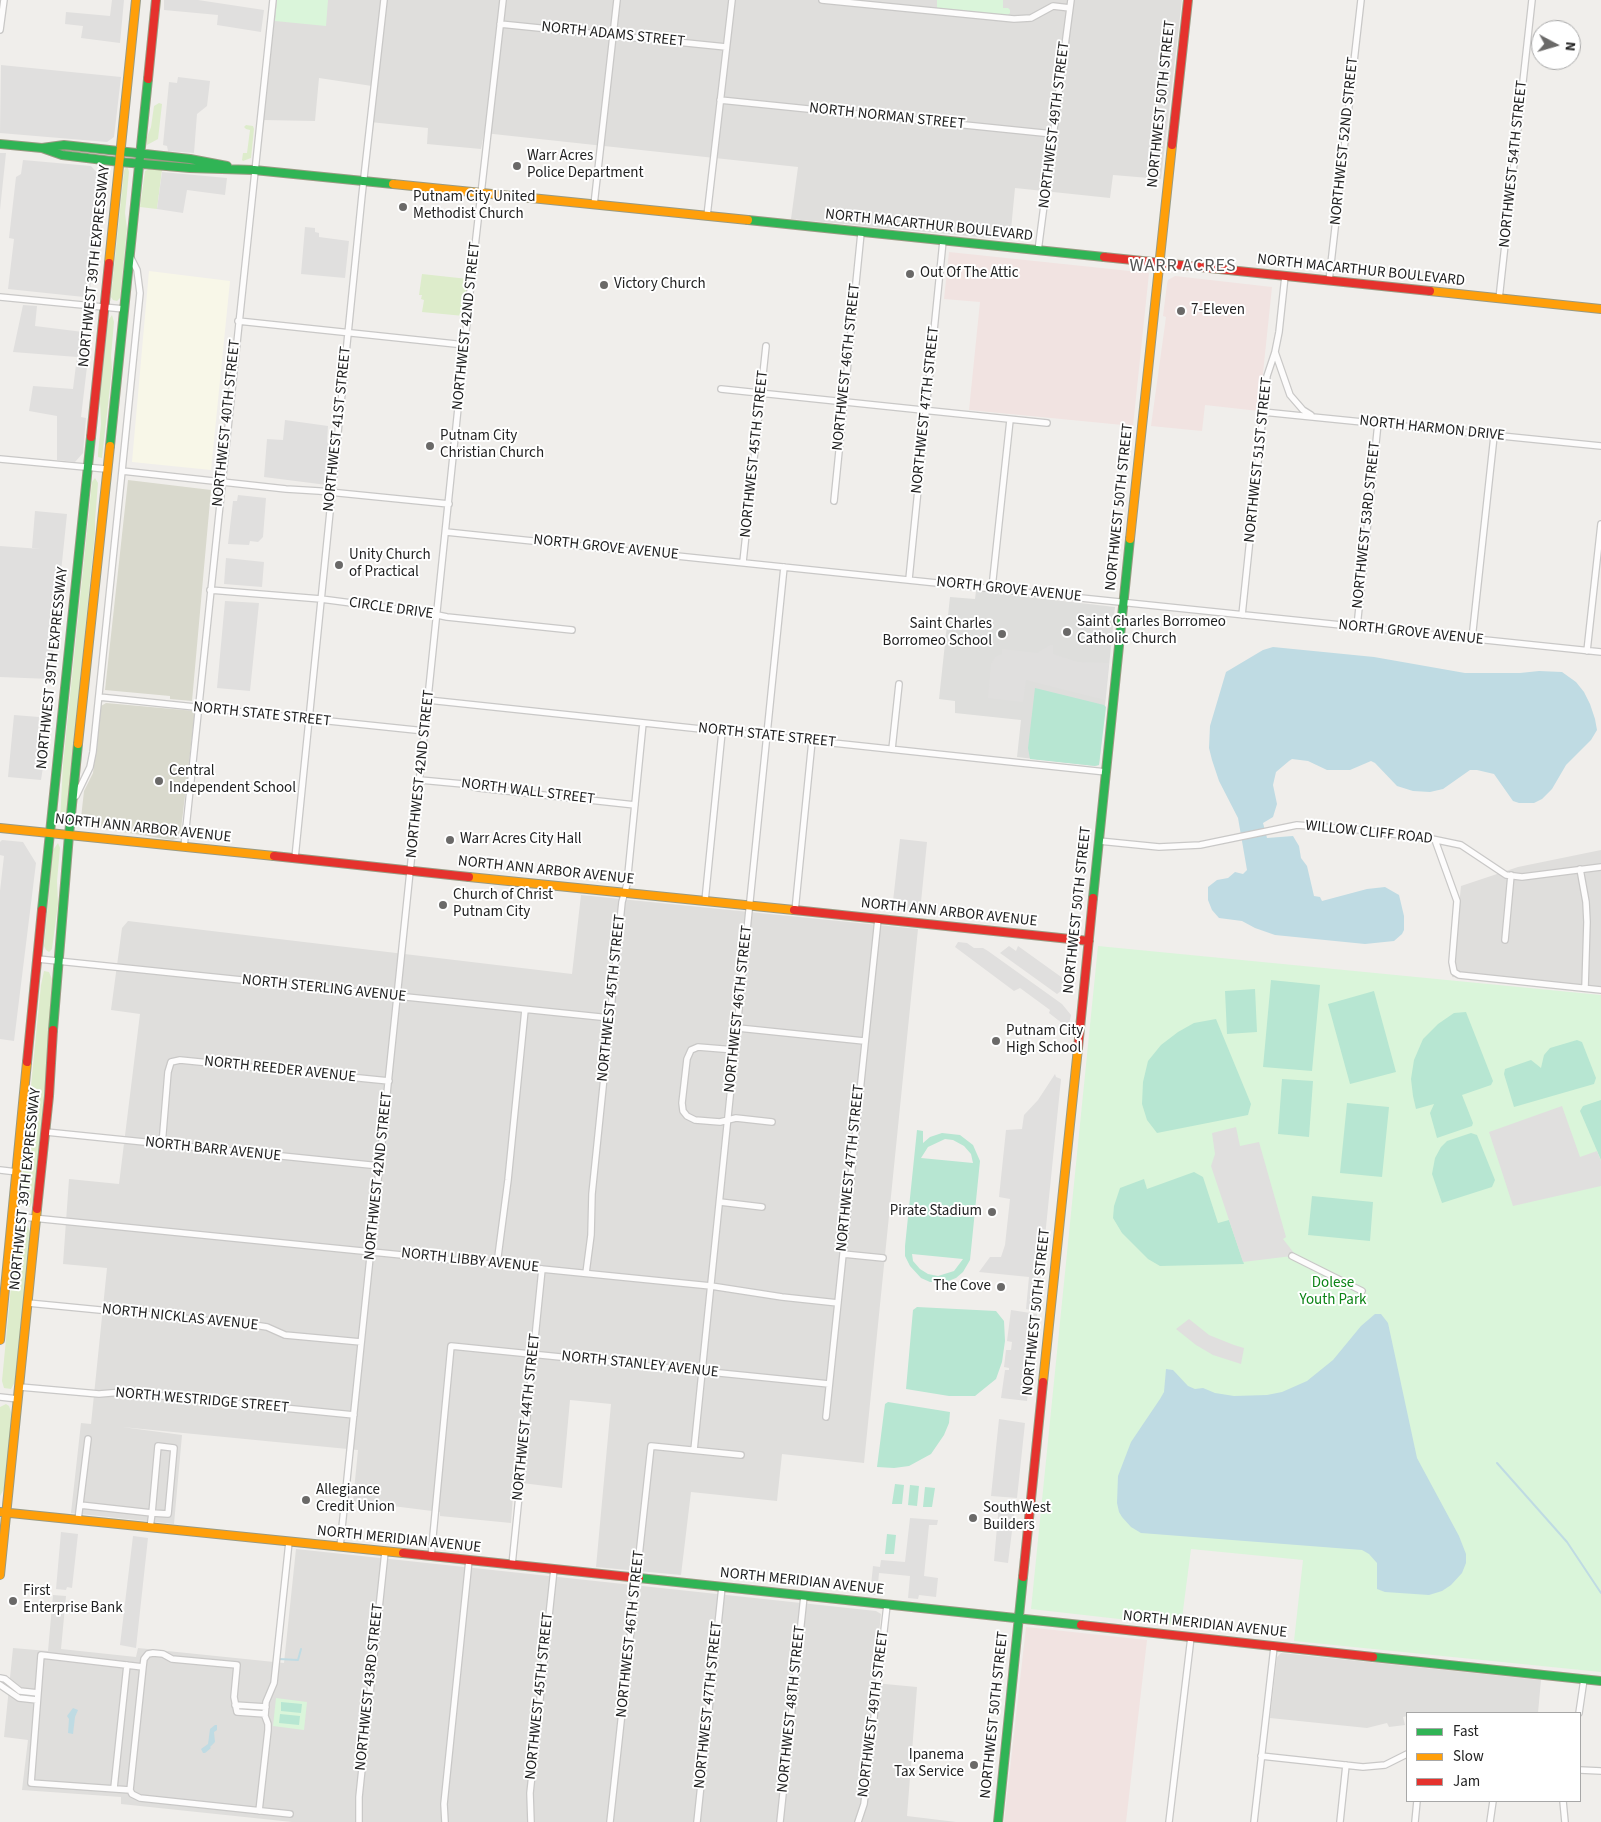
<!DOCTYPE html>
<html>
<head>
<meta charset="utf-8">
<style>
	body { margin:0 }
	#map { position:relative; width:1601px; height:1822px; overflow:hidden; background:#f0eeeb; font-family:"Source Sans 3",sans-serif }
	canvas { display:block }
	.legend { position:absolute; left:1406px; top:1712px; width:175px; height:90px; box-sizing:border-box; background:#fff; border:1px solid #a7a7a7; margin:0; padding:6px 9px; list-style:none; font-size:15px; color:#222 }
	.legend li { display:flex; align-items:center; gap:10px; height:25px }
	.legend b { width:25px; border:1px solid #a7a7a7 }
	.north { position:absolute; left:1531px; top:20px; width:50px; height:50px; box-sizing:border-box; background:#fff; border:1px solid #a7a7a7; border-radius:50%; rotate:96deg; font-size:14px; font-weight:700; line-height:20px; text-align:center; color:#222 }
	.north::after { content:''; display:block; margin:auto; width:18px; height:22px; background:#6a6968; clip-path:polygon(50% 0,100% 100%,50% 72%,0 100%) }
</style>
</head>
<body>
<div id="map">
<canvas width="1601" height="1822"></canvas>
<ul class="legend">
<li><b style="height:6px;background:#30b455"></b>Fast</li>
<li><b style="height:6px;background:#ff9f0a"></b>Slow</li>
<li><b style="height:6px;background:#e5322d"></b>Jam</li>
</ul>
<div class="north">N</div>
</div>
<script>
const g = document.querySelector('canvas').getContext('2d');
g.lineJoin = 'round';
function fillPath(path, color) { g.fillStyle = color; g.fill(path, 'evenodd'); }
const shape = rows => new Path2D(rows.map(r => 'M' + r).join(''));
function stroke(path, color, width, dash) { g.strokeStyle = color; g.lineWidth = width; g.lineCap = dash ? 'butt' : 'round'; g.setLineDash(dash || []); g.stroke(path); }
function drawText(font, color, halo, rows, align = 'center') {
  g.font = font + ' "Source Sans 3",sans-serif'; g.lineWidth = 4; g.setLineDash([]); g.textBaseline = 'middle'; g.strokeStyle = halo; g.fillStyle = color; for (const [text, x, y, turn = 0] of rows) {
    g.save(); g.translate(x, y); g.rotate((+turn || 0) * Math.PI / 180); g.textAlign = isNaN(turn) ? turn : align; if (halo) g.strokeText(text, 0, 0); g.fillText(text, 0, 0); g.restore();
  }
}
const residential = shape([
	[276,0,1182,0,1161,179,1113,175,1110,198,1015,188,1010,240,791,219,798,167,484,133,481,149,427,144,428,128,370,122,372,86,319,78,315,121,263,120],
	[1601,850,1601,992,1452,977,1461,886,1518,867],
	[581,895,918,929,864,1463,782,1454,777,1501,691,1492,681,1575,596,1567,611,1404,570,1400,562,1488,514,1482,511,1523,440,1516,440,1512,353,1501,358,1450,122,1427,182,1435,174,1524,71,1513,81,1423,91,1424,107,1268,63,1264,69,1179,119,1184,140,1014,111,1010,122,928,128,921,572,974],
	[296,1549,876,1611,881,1614,874,1683,917,1687,907,1816,956,1822,292,1822,121,1804,121,1797,22,1790,28,1740,4,1737,13,1648,48,1651,53,1595,66,1596,61,1649,136,1657,138,1648,284,1663],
	[1281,1653,1541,1680,1538,1713,1407,1713,1407,1716,1403,1717,1405,1725,1389,1727,1387,1723,1367,1728,1270,1718,1277,1657]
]);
const commercial = shape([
	[949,252,1149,273,1133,426,969,410,980,302,944,299],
	[1175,276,1272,287,1259,411,1205,405,1202,431,1151,426,1166,317,1163,316,1167,284,1168,280],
	[1026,1627,1147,1640,1126,1822,1004,1822]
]);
const education = shape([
	[149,271,230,281,211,470,132,462]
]);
const religious = shape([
	[976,591,1115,607,1099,765,1095,766,1017,757,1021,720,955,713,955,701,939,699,950,597,975,599]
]);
const construction = shape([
	[128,480,211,490,192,701,170,699,170,696,105,690],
	[106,703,195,711,180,838,172,840,86,826,81,818,84,791,93,773,101,706]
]);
const grass = shape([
	[159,103,162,104,158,139,147,145,146,140,151,127,154,106],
	[246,125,253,126,254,129,251,158,243,161,242,160,243,153,247,153,250,130,246,129,244,127],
	[126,167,128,168,129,172,125,213,127,229,120,298,117,301,113,300,111,297,124,171],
	[149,169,162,170,157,209,140,207,145,171],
	[422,274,468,279,464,316,422,312,424,300,421,299,422,295,419,295],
	[112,315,114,322,111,356,112,369,102,458,98,457,98,453,101,424,100,399,108,321],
	[95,478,98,483,95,521,95,533,66,819,63,825,60,821,63,764,92,482],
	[58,843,60,848,57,881,58,904,52,949,49,952,46,950,44,946,53,850],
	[44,971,49,972,52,979,48,1057,34,1198,30,1207,25,1207,21,1204,20,1197,41,985],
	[24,1223,28,1226,31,1235,15,1382,11,1389,4,1388,2,1381,16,1234,18,1228],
	[6,1404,9,1406,12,1415,5,1487,0,1496,0,1407]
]);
const park = shape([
	[277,0,328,0,326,26,275,21],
	[937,0,1003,0,1003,8,1008,8,1010,10,1010,13,1008,15,937,8],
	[1098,946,1601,995,1601,1672,1294,1641,1303,1560,1191,1549,1181,1626,1031,1609],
	[276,1698,307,1702,304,1730,273,1726]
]);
const pitch = shape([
	[1035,688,1104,705,1106,707,1099,765,1095,766,1030,759,1028,748],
	[1271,980,1320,985,1312,1071,1263,1067],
	[1255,989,1257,1032,1227,1034,1225,991],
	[1374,991,1396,1072,1350,1084,1328,1004],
	[1466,1012,1493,1081,1491,1085,1462,1095,1473,1123,1472,1126,1437,1138,1430,1113,1434,1104,1416,1109,1413,1096,1411,1079,1414,1060,1423,1039,1438,1024,1454,1013],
	[1216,1019,1251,1104,1248,1115,1157,1133,1147,1120,1142,1104,1143,1082,1148,1061,1161,1045,1178,1032,1194,1023],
	[1577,1040,1582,1042,1596,1078,1594,1084,1514,1107,1504,1074,1505,1069,1531,1060,1541,1068,1544,1055,1550,1048],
	[1282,1079,1313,1081,1309,1137,1278,1134],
	[1601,1100,1601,1160,1580,1111,1583,1106],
	[1347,1103,1389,1107,1382,1177,1340,1173],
	[917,1130,923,1131,923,1143,930,1137,942,1133,960,1135,973,1145,980,1161,970,1260,963,1272,956,1278,946,1282,930,1282,921,1278,910,1266,905,1256,905,1246],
	[945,1139,953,1140,964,1146,971,1154,973,1163,921,1158,928,1147],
	[912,1254,963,1259,954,1271,938,1276,928,1274,920,1269,913,1261],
	[1471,1133,1477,1135,1495,1180,1492,1187,1442,1203,1432,1174,1435,1158,1441,1147,1447,1141],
	[1194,1172,1203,1177,1218,1223,1229,1220,1244,1264,1160,1266,1148,1259,1122,1233,1113,1218,1114,1206,1120,1188,1144,1179,1147,1189],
	[1312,1196,1373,1202,1370,1241,1308,1235],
	[917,1307,996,1311,1004,1321,1005,1341,1002,1362,996,1379,975,1396,949,1396,906,1389,913,1310],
	[888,1402,950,1412,949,1423,944,1435,931,1454,909,1466,894,1468,877,1467,885,1404],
	[895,1484,904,1485,902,1504,892,1504],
	[910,1485,919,1486,917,1506,908,1505],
	[925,1487,935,1488,932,1507,923,1507],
	[887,1534,896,1535,894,1554,885,1554],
	[281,1702,302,1704,301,1713,281,1711],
	[280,1714,300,1716,299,1725,279,1723]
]);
const parking = shape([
	[112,0,124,0,120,43,81,38,83,26,65,24,66,12,110,16],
	[164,0,198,0,264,10,261,32,217,25,218,15,164,10],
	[1,65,121,77,114,137,107,142,0,133],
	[178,77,210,81,207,106,197,114,194,153,168,151,167,146,163,145,169,82,177,83],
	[0,153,6,153,0,210],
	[23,160,91,166,102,178,90,291,85,291,84,297,8,289,14,239,9,238,16,177,21,174],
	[162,172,227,178,225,195,187,190,183,213,157,209],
	[305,227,315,228,315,232,319,233,319,237,349,241,345,278,301,274],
	[23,305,37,306,35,326,91,333,81,417,86,418,83,453,75,462,57,460,57,416,29,411,33,386,73,389,77,357,13,352],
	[285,420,328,426,327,442,331,447,327,485,264,477,267,439,283,440],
	[238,495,266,498,263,537,258,542,250,541,249,545,228,544,233,501,237,501],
	[35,511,67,514,50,679,0,677,0,546,41,549,32,548],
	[226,558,264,562,262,587,224,584],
	[225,601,259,603,250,691,217,688],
	[1050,645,1053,645,1053,654,1078,662,1109,663,1105,700,1026,680,1023,702,988,698,991,664,995,657,1002,654,1002,649,1037,653],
	[14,715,39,717,37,747,46,748,41,780,8,777],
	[900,839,927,842,920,912,892,910],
	[2,840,23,842,36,863,14,1041,0,1039,0,891,4,856,0,855,0,842],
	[958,942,967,943,974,948,983,948,988,951,1062,1004,1071,1015,1069,1024,1067,1027,1049,1013,1050,1010,1020,988,1014,991,955,947],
	[1009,946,1016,951,1018,946,1064,979,1061,991,1057,994,1000,953],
	[1055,1074,1056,1077,1061,1079,1038,1306,1032,1306,1031,1310,1026,1309,1029,1277,979,1272,990,1257,1001,1257,1005,1245,1010,1199,999,1197,1006,1130,1022,1129,1024,1115,1038,1100],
	[1562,1106,1580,1157,1597,1151,1601,1161,1601,1186,1513,1206,1489,1132],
	[1236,1127,1240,1146,1259,1142,1286,1237,1283,1239,1294,1253,1292,1256,1243,1262,1211,1166,1215,1154,1212,1133],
	[1011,1310,1037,1314,1027,1401,1001,1398,1005,1370,1009,1370,1009,1368,1004,1367,1006,1350,1011,1350,1012,1342,1007,1341],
	[1189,1319,1209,1335,1234,1345,1244,1348,1241,1364,1213,1355,1196,1345,1176,1329],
	[999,1419,1025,1423,1017,1498,991,1496],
	[999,1504,1003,1506,1015,1507,1008,1563,994,1561],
	[910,1518,938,1520,937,1525,929,1525,924,1576,938,1578,936,1597,919,1595,918,1599,908,1598,910,1576,879,1573,877,1595,870,1595,873,1566,880,1567,881,1560,905,1562],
	[61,1532,78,1534,72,1588,67,1587,66,1590,56,1589],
	[133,1536,148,1538,136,1648,120,1645]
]);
const water = shape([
	[1273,647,1374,657,1465,673,1520,673,1539,671,1562,672,1576,682,1584,692,1590,704,1595,719,1597,730,1591,740,1566,765,1552,789,1542,799,1534,803,1519,803,1513,801,1494,774,1477,770,1470,770,1443,789,1430,792,1413,791,1397,786,1375,763,1371,761,1350,770,1327,770,1308,761,1292,759,1289,761,1276,772,1273,785,1277,804,1273,817,1263,823,1267,838,1293,836,1299,846,1301,858,1307,866,1314,896,1320,897,1322,901,1367,889,1385,887,1399,895,1404,916,1404,930,1402,934,1394,941,1365,944,1275,935,1255,928,1242,921,1219,918,1212,910,1208,900,1208,887,1217,880,1228,878,1235,872,1243,874,1247,870,1238,818,1219,781,1212,760,1209,748,1210,726,1226,672,1263,650],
	[1375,1314,1381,1314,1388,1323,1417,1458,1459,1536,1466,1554,1466,1563,1462,1573,1451,1585,1442,1591,1429,1595,1385,1592,1377,1589,1377,1563,1369,1554,1362,1550,1141,1533,1131,1527,1122,1517,1119,1512,1117,1503,1118,1476,1131,1442,1160,1399,1164,1392,1166,1369,1173,1370,1188,1386,1195,1389,1203,1388,1215,1393,1234,1396,1267,1395,1282,1392,1307,1381,1333,1360,1361,1326],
	[73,1708,78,1710,75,1717,73,1734,68,1733,69,1719,67,1716],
	[215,1725,217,1725,217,1730,214,1732,215,1742,210,1747,211,1748,205,1753,203,1753,201,1749,208,1744,210,1729]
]);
const stream = shape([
	[1497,1463,1567,1542,1601,1593],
	[279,1659,298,1660,301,1649]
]);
const street = shape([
	[822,0,1014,19,1031,18,1053,6,1070,8],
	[500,24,726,47],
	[0,30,4,0],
	[720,100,1053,134],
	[594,205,617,0],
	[707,216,732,0],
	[1038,251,1071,0],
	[1329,281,1361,0],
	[0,297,124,309],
	[1499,299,1532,0],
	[238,321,465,345],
	[1275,352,1290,395,1303,410,1311,415],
	[721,389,1047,423],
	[1263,412,1601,446],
	[0,459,106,469],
	[122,471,286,489,319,491,449,504],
	[834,501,861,233],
	[446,532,1601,652],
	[743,562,766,346],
	[909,579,943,241],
	[992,588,1010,420],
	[210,590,321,599,428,613,447,617,572,630],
	[1242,615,1267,376,1275,352,1279,332,1285,276],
	[1357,627,1378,423],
	[1472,639,1494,436],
	[1587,651,1601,524],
	[99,697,425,731],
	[428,700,1106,772],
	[892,749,899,684],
	[420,780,463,784,479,788,635,805],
	[76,796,90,767,93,752,122,471,140,293,137,270,131,258],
	[1435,840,1457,901,1452,962,1454,972,1459,975,1601,990],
	[1099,841,1159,847,1200,845,1297,825,1361,830,1432,839,1461,845,1506,875,1522,877,1601,867],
	[184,847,273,0],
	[295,858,362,195,384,0],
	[1580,869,1586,902,1587,922,1585,988],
	[705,901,722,732],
	[795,911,812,741],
	[1505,940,1511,875],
	[38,959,610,1018],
	[738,1028,864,1041],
	[735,1050,698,1047,691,1050,687,1059,682,1103,683,1111,687,1116,695,1120,720,1122,736,1118,772,1122],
	[46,1132,380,1166],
	[162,1145,168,1072,171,1062,180,1060,389,1081],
	[0,1170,17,1172],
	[720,1202,762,1207],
	[13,1216,711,1286,782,1297,838,1303],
	[843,1254,883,1258],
	[1292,1256,1362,1291],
	[497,1264,508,1180,525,1010],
	[586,1273,591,1235,592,1194,622,902,627,884,643,723],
	[28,1303,254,1325,267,1327,285,1335,361,1342],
	[20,1387,99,1394,123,1392,354,1415],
	[0,1397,18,1399],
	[826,1417,878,919],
	[694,1450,784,567],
	[80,1505,152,1513,168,1514,174,1448,158,1446,152,1513,150,1528],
	[78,1520,88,1439],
	[340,1547,472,273,503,0],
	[431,1557,451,1346,829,1384],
	[512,1565,542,1269],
	[0,1678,5,1679,20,1691,38,1693],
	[0,1685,19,1698,37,1700],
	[235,1705,266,1707],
	[1579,1713,1584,1679],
	[265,1714,237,1712,234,1697,237,1665,172,1659,163,1654,153,1653,148,1654,144,1659,143,1667,41,1655,31,1783,130,1790,132,1794,140,1798,290,1814],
	[1261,1756,1363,1767,1385,1765,1407,1754],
	[1580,1770,1601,1771],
	[114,1788,127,1665],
	[130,1790,143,1667],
	[1563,1801,1565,1822],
	[259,1811,268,1730,268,1724,265,1716,266,1702,274,1683,289,1542],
	[359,1822,359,1797,385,1552],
	[445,1822,444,1804,469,1560],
	[531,1822,530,1793,554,1569],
	[610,1822,651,1446,741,1455],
	[697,1822,722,1587],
	[780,1822,804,1596],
	[858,1822,864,1804,887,1605],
	[1169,1822,1191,1637],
	[1254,1822,1274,1647],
	[1340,1822,1346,1765],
	[1415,1822,1417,1801],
	[1490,1822,1493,1801]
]);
const fast = shape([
	[0,144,42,148,64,145,190,159,227,166],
	[42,148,62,155,120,162,190,168,254,170,393,184],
	[748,220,1104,257],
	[110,446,148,79],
	[1093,898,1130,539],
	[42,910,91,437],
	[53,1030,69,835,78,744],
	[639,1578,1081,1625],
	[1373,1657,1601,1681],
	[998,1822,1023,1577]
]);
const slow = shape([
	[393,184,748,220],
	[109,263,136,0],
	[1430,291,1601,309],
	[1130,539,1172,145],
	[78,744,110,446],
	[0,828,274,856],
	[469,877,794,910],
	[0,1340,27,1062],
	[1043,1382,1078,1048],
	[0,1512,403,1553],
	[0,1575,37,1209]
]);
const jam = shape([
	[148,79,156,0],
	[1172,145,1188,0],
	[1104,257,1430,291],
	[91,437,109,263],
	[274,856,469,877],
	[794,910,1089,941],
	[1078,1048,1093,898],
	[27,1062,42,910],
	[37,1209,49,1096,53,1030],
	[403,1553,639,1578],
	[1023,1577,1043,1382],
	[1081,1625,1373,1657]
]);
const markers = [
	[517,166,5,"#6a6968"],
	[403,207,5,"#6a6968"],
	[910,274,5,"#6a6968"],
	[604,285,5,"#6a6968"],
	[1181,311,5,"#6a6968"],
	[430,446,5,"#6a6968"],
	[339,565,5,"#6a6968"],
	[1067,632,5,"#6a6968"],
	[1002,634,5,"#6a6968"],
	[159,781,5,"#6a6968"],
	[450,840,5,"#6a6968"],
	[443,905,5,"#6a6968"],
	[996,1041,5,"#6a6968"],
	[992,1212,5,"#6a6968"],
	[1001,1287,5,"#6a6968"],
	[306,1500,5,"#6a6968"],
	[973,1518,5,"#6a6968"],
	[13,1601,5,"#6a6968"],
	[974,1765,5,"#6a6968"]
];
const streetNames = [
	["NORTH ADAMS STREET",613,35,6],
	["NORTHWEST 50TH STREET",1162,104,-84],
	["NORTH NORMAN STREET",887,117,6],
	["NORTHWEST 49TH STREET",1055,125,-83],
	["NORTHWEST 52ND STREET",1345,141,-84],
	["NORTHWEST 54TH STREET",1514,164,-84],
	["NORTH MACARTHUR BOULEVARD",929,226,6],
	["NORTHWEST 39TH EXPRESSWAY",95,266,-84],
	["NORTH MACARTHUR BOULEVARD",1361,271,6],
	["NORTHWEST 42ND STREET",467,326,-84],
	["NORTHWEST 46TH STREET",847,367,-84],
	["NORTHWEST 47TH STREET",926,410,-84],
	["NORTHWEST 40TH STREET",227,423,-84],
	["NORTHWEST 41ST STREET",338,429,-84],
	["NORTH HARMON DRIVE",1432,429,6],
	["NORTHWEST 45TH STREET",755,454,-84],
	["NORTHWEST 51ST STREET",1259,460,-84],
	["NORTHWEST 50TH STREET",1120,507,-84],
	["NORTHWEST 53RD STREET",1367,525,-84],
	["NORTH GROVE AVENUE",606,548,6],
	["NORTH GROVE AVENUE",1009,590,6],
	["CIRCLE DRIVE",391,609,8],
	["NORTH GROVE AVENUE",1411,633,6],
	["NORTHWEST 39TH EXPRESSWAY",53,668,-84],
	["NORTH STATE STREET",262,715,6],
	["NORTH STATE STREET",767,736,6],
	["NORTHWEST 42ND STREET",421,774,-84],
	["NORTH WALL STREET",528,792,7],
	["NORTH ANN ARBOR AVENUE",143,829,6],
	["WILLOW CLIFF ROAD",1369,833,6],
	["NORTH ANN ARBOR AVENUE",546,871,6],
	["NORTHWEST 50TH STREET",1078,910,-84],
	["NORTH ANN ARBOR AVENUE",949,913,6],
	["NORTH STERLING AVENUE",324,989,6],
	["NORTHWEST 45TH STREET",612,998,-84],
	["NORTHWEST 46TH STREET",739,1009,-84],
	["NORTH REEDER AVENUE",280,1070,6],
	["NORTH BARR AVENUE",213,1150,6],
	["NORTHWEST 47TH STREET",851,1168,-84],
	["NORTHWEST 42ND STREET",379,1176,-84],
	["NORTHWEST 39TH EXPRESSWAY",26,1189,-84],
	["NORTH LIBBY AVENUE",470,1261,6],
	["NORTHWEST 50TH STREET",1037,1312,-84],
	["NORTH NICKLAS AVENUE",180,1318,6],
	["NORTH STANLEY AVENUE",640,1365,6],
	["NORTH WESTRIDGE STREET",202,1401,5],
	["NORTHWEST 44TH STREET",527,1417,-84],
	["NORTH MERIDIAN AVENUE",399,1540,6],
	["NORTH MERIDIAN AVENUE",802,1582,6],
	["NORTH MERIDIAN AVENUE",1205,1625,6],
	["NORTHWEST 46TH STREET",631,1634,-84],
	["NORTHWEST 43RD STREET",370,1687,-84],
	["NORTHWEST 45TH STREET",540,1696,-84],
	["NORTHWEST 47TH STREET",709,1705,-84],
	["NORTHWEST 48TH STREET",792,1709,-84],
	["NORTHWEST 49TH STREET",874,1714,-83],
	["NORTHWEST 50TH STREET",995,1715,-84]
];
const poiNames = [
	["Warr Acres",527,157],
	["Police Department",527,174],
	["Putnam City United",413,198],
	["Methodist Church",413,215],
	["Out Of The Attic",920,274],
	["Victory Church",614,285],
	["7-Eleven",1191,311],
	["Putnam City",440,437],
	["Christian Church",440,454],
	["Unity Church",349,556],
	["of Practical",349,573],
	["Saint Charles Borromeo",1077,623],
	["Catholic Church",1077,640],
	["Saint Charles",992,625,"right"],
	["Borromeo School",992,642,"right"],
	["Central",169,772],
	["Independent School",169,789],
	["Warr Acres City Hall",460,840],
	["Church of Christ",453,896],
	["Putnam City",453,913],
	["Putnam City",1006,1032],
	["High School",1006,1049],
	["Pirate Stadium",982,1212,"right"],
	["The Cove",991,1287,"right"],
	["Allegiance",316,1491],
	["Credit Union",316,1508],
	["SouthWest",983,1509],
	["Builders",983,1526],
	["First",23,1592],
	["Enterprise Bank",23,1609],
	["Ipanema",964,1756,"right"],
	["Tax Service",964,1773,"right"]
];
const parkNames = [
	["Dolese",1333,1284],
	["Youth Park",1333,1301]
];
const quarterNames = [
	["WARR ACRES",1183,267]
];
fillPath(residential, '#dfdedc');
fillPath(commercial, '#f1e3e1');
fillPath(education, '#f8f7e8');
fillPath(religious, '#dededc');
fillPath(construction, '#d9d9cd');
fillPath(grass, '#ddeccb');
fillPath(park, '#daf5da');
fillPath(pitch, '#b7e6d2');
fillPath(parking, '#e0dfde');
fillPath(water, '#bfdbe3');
stroke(stream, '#bfdbe3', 2);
stroke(street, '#c9c8c7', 8);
stroke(fast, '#999a82', 10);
stroke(slow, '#999a82', 10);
stroke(jam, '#999a82', 10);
stroke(street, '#fdfcfc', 5.5);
stroke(fast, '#30b455', 8);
stroke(slow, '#ff9f0a', 8);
stroke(jam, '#e5322d', 8);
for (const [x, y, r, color] of markers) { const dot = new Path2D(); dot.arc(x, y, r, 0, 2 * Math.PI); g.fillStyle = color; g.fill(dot); stroke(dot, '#fff', 2); }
drawText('15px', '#222', '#fff', streetNames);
drawText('15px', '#222', '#fff', poiNames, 'left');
drawText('15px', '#0c8416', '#fff', parkNames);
g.letterSpacing = '1px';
drawText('18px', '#555', '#fff', quarterNames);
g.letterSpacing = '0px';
</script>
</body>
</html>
